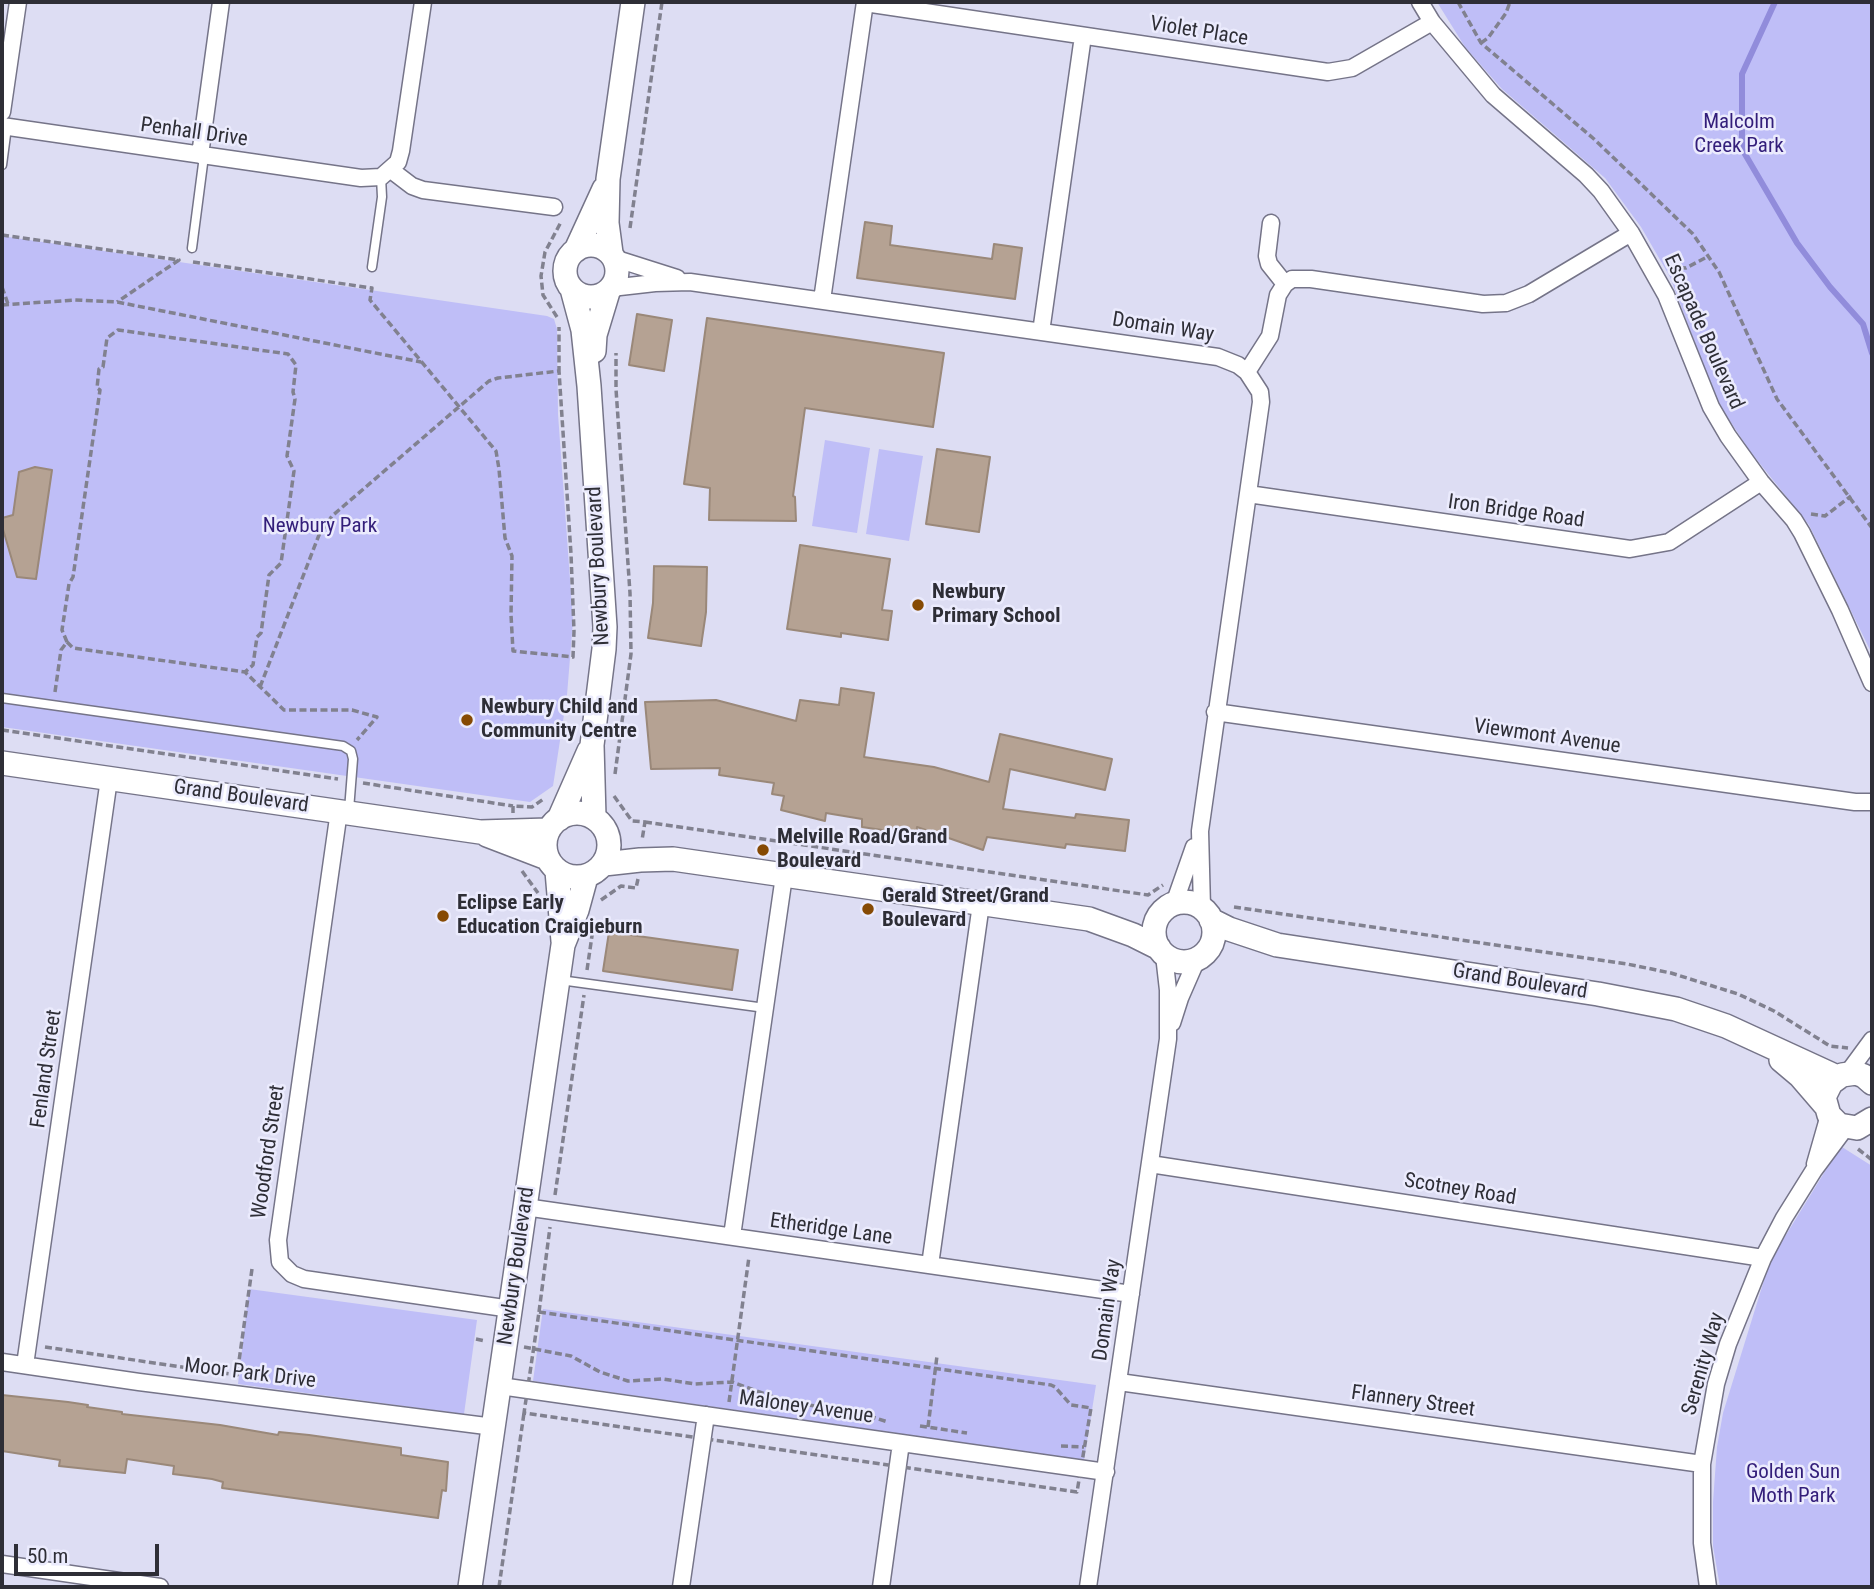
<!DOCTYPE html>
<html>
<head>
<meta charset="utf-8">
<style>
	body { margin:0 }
	#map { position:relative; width:1874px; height:1589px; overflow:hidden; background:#ddddf3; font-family:"Roboto Condensed",sans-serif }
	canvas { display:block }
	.frame { position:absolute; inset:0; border:4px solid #2e2e36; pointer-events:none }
	.scale { position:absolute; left:14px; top:1544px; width:145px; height:32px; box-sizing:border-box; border:4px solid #2e2e36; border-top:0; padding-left:9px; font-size:21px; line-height:24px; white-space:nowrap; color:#2e2e36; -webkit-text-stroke:5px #ebebfd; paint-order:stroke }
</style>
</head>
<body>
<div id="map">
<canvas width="1874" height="1589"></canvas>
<div class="frame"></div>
<div class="scale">50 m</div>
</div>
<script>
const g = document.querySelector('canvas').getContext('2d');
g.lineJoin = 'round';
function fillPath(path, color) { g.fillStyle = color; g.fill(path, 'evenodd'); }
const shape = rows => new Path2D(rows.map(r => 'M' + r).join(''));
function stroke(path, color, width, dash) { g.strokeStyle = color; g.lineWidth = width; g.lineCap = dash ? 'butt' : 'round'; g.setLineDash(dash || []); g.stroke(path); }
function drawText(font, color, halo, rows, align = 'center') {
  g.font = font + ' "Roboto Condensed",sans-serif'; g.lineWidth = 5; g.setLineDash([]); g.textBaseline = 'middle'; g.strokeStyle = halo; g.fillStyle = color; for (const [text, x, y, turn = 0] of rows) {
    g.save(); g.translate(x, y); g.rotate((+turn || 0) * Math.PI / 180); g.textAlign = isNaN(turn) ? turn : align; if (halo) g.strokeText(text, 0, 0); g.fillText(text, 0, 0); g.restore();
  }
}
const green = shape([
	[1437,2,1872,2,1872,654,1809,525,1749,450,1717,401,1670,277,1641,227,1605,178,1502,89,1465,47],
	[2,236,547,316,554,319,557,329,558,414,573,621,567,695,553,786,530,802,2,727],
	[825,440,870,448,857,533,812,526],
	[879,449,923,456,909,541,866,534],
	[1842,1147,1872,1166,1872,1587,1720,1587,1713,1546,1713,1502,1717,1447,1723,1413,1770,1261,1835,1155],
	[249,1289,477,1320,464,1414,238,1384],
	[543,1309,1096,1385,1084,1460,533,1381]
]);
const stream = shape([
	[1775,2,1742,74,1742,149,1797,243,1830,287,1863,324,1872,353]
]);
const building = shape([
	[865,222,892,226,890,245,992,259,994,244,1022,248,1015,299,857,278,865,222],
	[637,314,672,320,664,371,629,365,637,314],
	[707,318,944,353,933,427,805,408,793,496,795,497,796,521,709,520,710,488,684,484,707,318],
	[937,449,990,457,979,532,926,524,937,449],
	[35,467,52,470,36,579,17,577,2,526,2,518,13,515,19,472,35,467],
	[800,545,890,559,882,610,892,611,888,640,841,633,841,637,787,629,800,545],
	[654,566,707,567,706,612,701,646,648,638,653,603,654,566],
	[841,688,874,693,864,757,934,767,989,782,1000,734,1112,759,1105,790,1010,769,1003,809,1075,818,1076,814,1129,820,1125,851,1066,844,1065,848,987,837,983,850,917,827,916,835,862,827,862,819,826,813,825,821,781,810,784,796,772,794,774,783,719,775,720,768,651,769,645,702,716,700,796,721,800,700,839,705,841,688],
	[609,932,738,950,732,990,603,971,609,932],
	[2,1395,68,1402,88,1405,87,1407,122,1412,122,1414,220,1425,278,1435,279,1432,309,1435,401,1448,401,1455,448,1462,446,1491,442,1490,438,1518,222,1488,223,1482,212,1479,173,1474,174,1466,127,1459,125,1473,59,1466,60,1460,2,1451,2,1395]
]);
const path = shape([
	[1458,2,1481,43,1594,139,1693,234,1719,272,1777,399,1872,528],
	[1481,43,1488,38,1506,13,1510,2],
	[630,228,662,2],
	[2,235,179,260,117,302],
	[193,262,372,288,370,300,496,451,499,469,505,538,512,556,511,615,513,651,573,657,574,631,571,554,559,371],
	[1669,267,1686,268,1709,256],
	[2,287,8,304],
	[2,305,75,300,117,302,421,362],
	[557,317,543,295,541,276,545,252,561,222],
	[1811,514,1825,516,1851,496],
	[67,642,62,630,69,584,73,577,100,390,97,388,99,369,103,367,107,338,118,330,288,354,296,365,293,392,295,399,287,456,294,471,281,563,269,575,261,633,257,637,253,665,245,672],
	[260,687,319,535,332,516,489,381,498,378,559,371,559,327],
	[55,692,61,650,67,642,73,648,245,672,284,710,352,710,377,717,357,740],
	[2,730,338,779],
	[615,774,631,654,630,593,616,389,616,353],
	[363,783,513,806],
	[614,796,632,821,645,822,642,840],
	[513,813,513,806,532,807,545,798],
	[645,822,1148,895,1163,885],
	[522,871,538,893],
	[601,900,621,886,636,888,638,879],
	[1234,907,1627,964,1671,973,1738,994,1774,1011,1830,1046,1848,1048],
	[587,970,593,929],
	[1858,1149,1872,1160],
	[555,1195,584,995],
	[539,1312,1051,1385,1055,1387,1071,1405,1091,1408,1077,1492,524,1413,539,1312],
	[539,1312,550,1227],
	[476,1339,485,1341],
	[45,1347,237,1375,252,1269],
	[524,1347,571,1356,600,1372,628,1381,663,1379,695,1384,732,1382,793,1404,844,1408,888,1422],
	[729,1402,749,1257],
	[920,1426,967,1433],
	[928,1427,937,1356],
	[1061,1446,1084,1447],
	[499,1587,524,1413]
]);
const lane = shape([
	[2,165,7,127],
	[192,248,204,156],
	[372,267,382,197,381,177],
	[2,698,343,746,351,751,353,759,349,810],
	[560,980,765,1008]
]);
const street = shape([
	[1420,2,1432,22,1493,95,1586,175,1601,191,1631,233,1666,295,1711,407,1728,436,1761,482,1794,520,1802,533,1840,610,1872,683],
	[865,3,1328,72,1352,68,1432,22],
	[2,112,18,2],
	[2,126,361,178,381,177,398,162,401,151,423,2],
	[200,155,221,2],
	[391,170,412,186,423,190,554,207],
	[1271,223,1267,256,1269,264,1285,284],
	[614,258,677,278],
	[611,288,655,283,690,282,1218,357,1238,365,1247,372,1260,392,1261,402,1200,831,1202,908],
	[822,300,865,2],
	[1041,332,1083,36],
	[1247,372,1270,336,1278,295,1285,284,1292,279,1311,279,1483,304,1506,303,1529,294,1631,233],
	[1248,494,1630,549,1669,542,1761,482],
	[1215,712,1855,802,1872,802],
	[339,811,278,1240,280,1262,292,1274,304,1279,511,1309],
	[1174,904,1194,847],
	[1172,1023,1180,998,1197,959],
	[1847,1074,1872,1040],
	[1150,1164,1763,1258],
	[1815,1164,1829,1115],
	[525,1207,1131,1294],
	[732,1236,784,876],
	[930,1265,981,904],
	[2,1362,139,1382,494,1427],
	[25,1365,109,779],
	[1119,1382,1702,1464],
	[500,1386,1106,1472],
	[2,1564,160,1587],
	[681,1587,706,1415],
	[881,1587,901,1443],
	[1088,1587,1168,1039,1168,990,1164,955],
	[1708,1587,1702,1543,1702,1464,1716,1384,1728,1344,1763,1258,1784,1218,1814,1170,1846,1127]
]);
const secondary = shape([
	'565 271a26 26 0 1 1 52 0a26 26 0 1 1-52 0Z',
	[576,250,604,189],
	[611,253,607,223,608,179,633,2],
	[572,289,583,330,589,386,605,627,604,649,592,745,594,817],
	[594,351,595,335,608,292],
	[2,763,480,832,548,830],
	'545 845a32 32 0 1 1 64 0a32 32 0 1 1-64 0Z',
	[559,819,589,751],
	[487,835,547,858],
	[604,864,640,860,673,859,1089,919,1133,935,1159,948],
	[557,871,563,941],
	'1154 932a30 30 0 1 1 60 0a30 30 0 1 1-60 0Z',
	[1211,920,1229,929,1277,945,1598,994,1676,1009,1726,1026,1837,1077],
	[1781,1060,1800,1076,1825,1105],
	[1872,1083,1864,1076,1856,1073,1842,1075,1831,1083,1824,1097,1829,1115,1839,1125,1857,1128,1872,1119],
	[470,1587,563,945,577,910,586,877]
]);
const markers = [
	[918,605,7,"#864a04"],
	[467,720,7,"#864a04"],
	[763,850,7,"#864a04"],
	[868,909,7,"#864a04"],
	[443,916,7,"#864a04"]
];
const streetNames = [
	["Violet Place",1199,32,9],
	["Penhall Drive",194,133,8],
	["Domain Way",1163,328,9],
	["Escapade Boulevard",1703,332,66],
	["Iron Bridge Road",1516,512,8],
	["Newbury Boulevard",599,566,-93],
	["Viewmont Avenue",1547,737,8],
	["Grand Boulevard",241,797,8],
	["Grand Boulevard",1520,982,9],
	["Fenland Street",47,1069,-82],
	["Woodford Street",269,1152,-82],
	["Scotney Road",1460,1190,9],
	["Etheridge Lane",831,1230,8],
	["Newbury Boulevard",517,1266,-82],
	["Domain Way",1108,1310,-82],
	["Serenity Way",1704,1364,-74],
	["Moor Park Drive",250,1374,7],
	["Flannery Street",1413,1402,8],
	["Maloney Avenue",806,1408,8]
];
const parkNames = [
	["Malcolm",1739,123],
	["Creek Park",1739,147],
	["Newbury Park",320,527],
	["Golden Sun",1793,1473],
	["Moth Park",1793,1497]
];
const poiNames = [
	["Newbury",932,593],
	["Primary School",932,617],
	["Newbury Child and",481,708],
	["Community Centre",481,732],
	["Melville Road/Grand",777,838],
	["Boulevard",777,862],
	["Gerald Street/Grand",882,897],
	["Boulevard",882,921],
	["Eclipse Early",457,904],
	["Education Craigieburn",457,928]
];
fillPath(green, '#bfbef7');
stroke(stream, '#918cdb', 6);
fillPath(building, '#b5a293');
stroke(building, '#9a8879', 2);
stroke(lane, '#757488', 11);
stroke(street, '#757488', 19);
stroke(secondary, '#757488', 26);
stroke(path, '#81818f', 3.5, [7, 3.5]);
stroke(lane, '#fff', 8);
stroke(street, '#fff', 16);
stroke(secondary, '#fff', 23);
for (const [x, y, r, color] of markers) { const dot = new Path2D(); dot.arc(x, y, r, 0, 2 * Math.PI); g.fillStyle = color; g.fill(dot); stroke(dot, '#ebebfd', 2.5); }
drawText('21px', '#2e2e36', '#ebebfd', streetNames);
drawText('21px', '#331e7a', '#ebebfd', parkNames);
drawText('bold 21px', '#2e2e36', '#ebebfd', poiNames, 'left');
</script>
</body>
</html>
